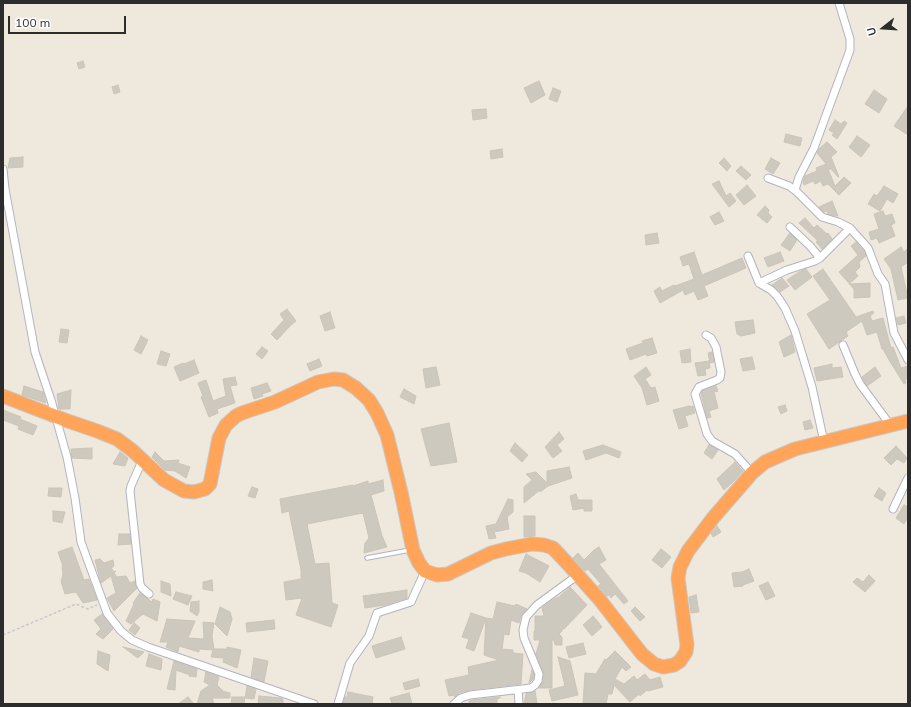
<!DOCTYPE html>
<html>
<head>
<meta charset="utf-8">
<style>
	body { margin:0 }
	#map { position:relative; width:911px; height:707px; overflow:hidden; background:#efe8dd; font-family:Mulish,sans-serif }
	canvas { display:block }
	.frame { position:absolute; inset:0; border:4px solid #2c2c2c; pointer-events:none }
	.north { position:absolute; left:863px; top:8px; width:40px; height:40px; -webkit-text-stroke:3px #fff; paint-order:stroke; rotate:253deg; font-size:11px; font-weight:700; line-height:16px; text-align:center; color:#2c2c2c }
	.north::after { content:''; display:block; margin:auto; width:14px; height:18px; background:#2c2c2c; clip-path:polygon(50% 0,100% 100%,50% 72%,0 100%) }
	.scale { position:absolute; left:8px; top:16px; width:118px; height:18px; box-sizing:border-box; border:2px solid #2c2c2c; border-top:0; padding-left:5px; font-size:12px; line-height:14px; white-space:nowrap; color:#2c2c2c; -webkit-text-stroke:3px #fff; paint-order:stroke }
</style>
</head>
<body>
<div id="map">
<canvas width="911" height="707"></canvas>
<div class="frame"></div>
<div class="north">U</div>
<div class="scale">100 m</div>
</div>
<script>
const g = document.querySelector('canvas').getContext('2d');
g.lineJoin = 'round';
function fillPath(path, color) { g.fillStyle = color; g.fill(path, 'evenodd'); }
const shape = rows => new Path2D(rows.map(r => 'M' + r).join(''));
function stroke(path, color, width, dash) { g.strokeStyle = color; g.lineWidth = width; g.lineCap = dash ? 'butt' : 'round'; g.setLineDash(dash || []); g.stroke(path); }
const building = shape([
	[83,61,85,67,79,69,77,63,83,61],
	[539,81,545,95,531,103,524,88,539,81],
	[118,85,120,92,114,94,112,87,118,85],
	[553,88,561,91,557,102,549,99,553,88],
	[874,90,887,99,879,113,865,104,874,90],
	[908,106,908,135,894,126,908,106],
	[486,109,487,118,473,120,472,110,486,109],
	[835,120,841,124,844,121,847,123,837,139,832,135,834,133,829,130,835,120],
	[786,134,802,138,800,146,784,142,786,134],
	[857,136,870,145,861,157,849,147,857,136],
	[827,142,837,152,831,157,839,177,838,177,831,169,828,169,835,186,844,177,851,183,839,195,828,184,823,186,821,181,815,184,813,181,804,185,803,182,805,176,817,171,816,168,826,164,817,153,819,149,827,142],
	[502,149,503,157,491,159,490,151,502,149],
	[23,157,23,167,8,168,10,158,23,157],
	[724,158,731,166,727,171,719,163,724,158],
	[771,158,780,163,773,174,765,169,771,158],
	[741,166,751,175,746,180,736,171,741,166],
	[719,181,726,196,730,193,736,201,729,207,712,184,719,181],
	[747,185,756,196,744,205,736,195,747,185],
	[884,186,898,194,893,203,887,199,880,211,868,204,874,194,877,196,884,186],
	[832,201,838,216,837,216,828,214,827,211,824,212,819,207,832,201],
	[765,206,769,210,768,213,772,217,767,223,757,215,765,206],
	[883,211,885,216,892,214,895,223,891,225,895,236,879,243,877,238,871,240,869,232,879,229,874,214,883,211],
	[719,212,724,221,715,225,710,217,719,212],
	[805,218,814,228,817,225,827,234,828,233,832,239,822,249,816,242,818,241,799,223,805,218],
	[657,233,659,243,646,245,645,235,657,233],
	[790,233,797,240,790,251,781,245,790,233],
	[856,242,864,251,866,256,859,262,860,267,855,272,858,276,849,284,870,283,870,297,854,298,854,289,839,272,858,255,851,246,856,242],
	[901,247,904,252,908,248,908,262,901,267,908,298,898,300,891,269,884,259,901,247],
	[694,252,702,275,742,258,746,268,704,286,708,296,698,300,694,291,685,295,683,290,660,303,654,291,660,287,662,291,674,285,675,286,694,279,689,264,683,266,680,257,694,252],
	[780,252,784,261,768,267,764,258,780,252],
	[806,269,812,277,795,290,787,280,799,272,806,269],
	[823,269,856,317,873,311,874,313,870,316,872,321,883,318,891,348,893,347,901,368,908,366,908,378,905,380,906,383,904,384,889,360,883,349,882,349,877,332,867,335,862,321,846,332,848,336,829,349,807,314,830,300,813,276,823,269],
	[782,278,789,286,780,292,772,285,782,278],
	[287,309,296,321,291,325,277,340,271,334,284,320,280,314,287,309],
	[330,312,335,328,325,331,320,316,330,312],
	[904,316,906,323,898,325,896,318,904,316],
	[753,320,755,333,741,336,737,334,735,322,753,320],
	[61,329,69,330,67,343,59,342,61,329],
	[791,335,795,352,784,357,779,342,791,335],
	[141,336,148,340,141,354,134,350,141,336],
	[652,338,657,353,647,356,646,354,630,360,626,349,643,343,642,341,652,338],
	[262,347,268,351,262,359,256,354,262,347],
	[690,349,691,362,682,363,680,351,690,349],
	[161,351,170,354,166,366,157,364,161,351],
	[712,352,714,362,710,363,708,353,712,352],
	[752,357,755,369,743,371,740,359,752,357],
	[319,359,322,366,310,371,307,364,319,359],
	[194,360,199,373,180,381,174,367,183,363,184,364,194,360],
	[709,361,710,368,705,369,706,375,698,376,695,363,709,361],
	[832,364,832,368,841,367,843,377,817,381,814,368,832,364],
	[436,367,440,385,426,388,423,369,436,367],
	[646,367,651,375,645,379,651,388,655,387,659,401,647,405,642,388,634,376,646,367],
	[875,367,881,376,867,386,862,377,875,367],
	[235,377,237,385,230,386,235,403,217,409,218,413,209,417,201,397,203,396,198,383,206,380,213,401,226,396,223,379,235,377],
	[267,383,271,391,262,394,263,396,254,399,251,388,267,383],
	[24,386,43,392,46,403,22,395,24,386],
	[716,386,718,391,714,392,718,408,709,411,711,417,707,418,701,393,702,391,716,386],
	[404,389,416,396,414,404,400,397,404,389],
	[71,390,70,409,59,409,57,394,71,390],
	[785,405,787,411,781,414,778,407,785,405],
	[689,406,689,407,693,406,695,413,685,416,688,426,679,429,673,410,689,406],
	[3,410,21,417,20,419,37,426,33,435,18,429,19,426,3,420,3,410],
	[810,420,813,428,805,430,803,422,810,420],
	[449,423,457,462,431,466,421,429,449,423],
	[559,432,564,439,557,445,562,451,553,458,545,447,559,432],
	[515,443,528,455,522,462,510,451,515,443],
	[603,445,621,452,619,458,606,453,586,460,583,451,603,445],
	[709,445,718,450,712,459,704,453,709,445],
	[896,446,907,458,904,463,897,459,891,465,884,458,896,446],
	[92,448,92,459,72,458,71,449,92,448],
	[120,452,128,458,125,466,113,464,120,452],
	[155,452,164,461,179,460,178,463,190,467,186,478,175,471,165,470,152,457,155,452],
	[735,462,743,471,733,482,724,490,717,479,735,462],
	[569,467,572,478,548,486,540,492,540,490,524,503,524,487,532,480,526,474,536,472,547,483,547,471,569,467],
	[383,480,384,491,371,495,382,536,387,547,364,553,365,543,369,538,363,513,307,524,315,564,329,563,332,603,338,605,331,627,296,615,302,598,286,600,284,582,301,579,301,570,289,511,282,513,280,499,353,485,353,486,368,481,368,484,383,480],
	[252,487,258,489,255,498,248,496,252,487],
	[49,488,62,488,61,497,48,496,49,488],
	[879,488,886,493,882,501,874,496,879,488],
	[576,494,578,500,592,500,592,511,584,511,584,508,573,510,570,496,576,494],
	[508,499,513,500,513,512,507,517,509,529,494,532,496,538,489,539,486,526,496,524,508,499],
	[904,505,908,507,908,517,904,524,896,518,904,505],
	[53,511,65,512,62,523,53,521,53,511],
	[524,516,535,516,535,536,524,537,524,516],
	[717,526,721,532,713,537,711,533,717,526],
	[119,534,130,534,131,544,118,545,119,534],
	[72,547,84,580,89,579,97,600,83,603,76,592,65,594,61,582,63,574,62,566,63,566,58,552,72,547],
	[599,547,606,560,599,564,628,601,624,604,615,594,611,598,609,595,607,596,598,586,601,584,588,569,585,571,573,558,578,553,584,560,594,550,599,547],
	[661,549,671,557,662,568,652,560,661,549],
	[526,554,549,566,540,582,526,573,519,571,526,554],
	[100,559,104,563,113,560,114,566,111,568,114,572,116,571,114,573,117,577,126,576,130,583,135,581,137,588,114,611,107,598,116,593,111,576,101,583,95,560,100,559],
	[749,569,754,581,743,585,743,586,734,587,732,573,742,572,749,569],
	[869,575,875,581,865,592,853,582,857,578,863,582,869,575],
	[212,580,213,591,203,589,203,582,212,580],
	[161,581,170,584,171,596,161,592,161,581],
	[768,582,775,596,766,600,759,586,768,582],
	[570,587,587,605,564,629,562,629,562,631,559,634,562,637,562,645,555,645,554,640,552,640,552,688,539,688,543,682,544,674,536,654,540,640,534,640,534,631,535,631,535,616,544,616,542,608,554,599,559,597,570,587],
	[407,590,407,598,385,605,365,608,363,596,407,590],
	[176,592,192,596,188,605,173,599,176,592],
	[140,593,152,602,153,599,160,602,157,621,143,614,131,624,126,621,134,604,133,603,140,593],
	[696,595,699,612,691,613,689,597,696,595],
	[199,601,199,612,197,616,190,611,191,602,199,601],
	[497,602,515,606,516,604,527,609,521,616,519,623,511,620,509,635,504,634,502,649,513,650,513,653,523,654,521,684,469,690,459,693,455,697,454,695,449,696,445,680,469,675,468,667,499,660,484,655,486,618,493,619,497,602],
	[220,607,230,612,232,619,227,636,215,624,220,607],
	[635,607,645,617,640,621,631,611,635,607],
	[471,613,486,618,474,651,466,648,469,639,462,637,471,613],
	[102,614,113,629,103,639,96,634,101,629,94,620,102,614],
	[593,616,602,627,592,636,583,625,593,616],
	[167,619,195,621,188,638,204,639,203,622,214,623,212,636,214,649,227,649,227,647,241,650,237,668,223,662,224,658,211,657,213,650,199,649,199,652,179,646,178,652,166,647,168,642,160,642,167,619],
	[274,620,275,629,247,632,246,623,274,620],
	[134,623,140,628,135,635,129,630,134,623],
	[401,637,405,649,376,658,372,646,401,637],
	[583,643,586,654,569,658,566,647,583,643],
	[123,647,144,652,138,658,123,647],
	[98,651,110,655,108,671,97,664,98,651],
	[615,651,631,667,626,671,622,667,615,679,624,684,634,676,637,680,645,674,650,680,660,677,663,687,648,691,647,690,640,696,639,694,630,702,614,685,612,694,608,694,606,704,583,703,585,673,596,674,605,659,606,660,615,651],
	[149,654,162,659,161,670,146,666,149,654],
	[558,657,570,661,578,695,552,701,549,690,565,686,558,657],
	[254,658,268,661,264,682,251,677,254,658],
	[174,661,197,669,196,677,189,676,190,675,176,670,175,690,167,689,174,661],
	[532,670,534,675,533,679,529,683,532,670],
	[206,672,219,677,217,685,223,691,230,693,230,698,212,698,214,704,197,704,201,691,210,685,204,682,206,672],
	[418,679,420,686,405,690,403,683,418,679],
	[247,686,256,689,254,699,245,698,247,686],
	[535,691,537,703,524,704,526,694,535,691],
	[348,692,373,697,372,704,343,704,345,697,347,697,348,692],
	[409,693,412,704,392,704,390,698,409,693],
	[259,696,281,698,283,699,283,704,258,704,259,696],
	[188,697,194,704,178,704,188,697],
	[232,697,245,697,244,704,231,704,232,697],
	[500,697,500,698,497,699,497,704,469,704,469,701,471,700,500,697]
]);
const path = shape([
	[3,635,76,604,88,609,97,605]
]);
const lane = shape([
	[367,558,410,550]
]);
const street = shape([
	[3,169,5,189,35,352,51,400,67,457,75,498,81,542,107,613,121,631,132,640,148,647,314,704],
	[768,178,789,186,797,192,822,217,838,222,850,228,868,248,878,274,885,284,894,333,908,360],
	[795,190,799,177,814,148,850,50,850,39,839,3],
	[790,227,810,246,820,258],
	[748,256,759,283,771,290,777,296,785,308,795,331,812,387,824,442],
	[759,283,787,270,815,261,820,258,850,228],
	[706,335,711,338,716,347,721,372,720,378,717,380,699,387,695,394,707,434,712,441,735,454,752,473],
	[843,345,855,374,860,384,891,426],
	[142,461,131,486,130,491,140,584,142,588,149,594],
	[893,509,908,478],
	[518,690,519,704],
	[338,704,350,663,369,636,377,613,411,602,425,571],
	[454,704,461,698,470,695,531,688,535,685,538,681,539,674,524,638,523,630,526,617,537,605,578,575]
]);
const highway = shape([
	[3,396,65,420,97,431,117,439,133,451,164,480,184,491,194,492,205,489,210,484,219,438,226,425,236,416,242,413,275,402,318,382,334,379,343,380,356,388,369,400,377,413,387,435,401,492,413,550,419,563,425,571,437,575,448,574,491,553,506,549,532,544,544,545,553,548,568,564,600,600,642,654,654,664,663,667,674,665,680,661,686,652,687,645,678,578,680,567,688,551,713,518,752,473,765,462,795,449,908,421]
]);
fillPath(building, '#cec9be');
stroke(building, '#cbc4b6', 1);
stroke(lane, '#b1b3c1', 5.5);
stroke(street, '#b1b3c1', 9);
stroke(highway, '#c8c8c8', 15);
stroke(path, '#c8c8c8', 1.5, [3, 2]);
stroke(lane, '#fff', 3.5);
stroke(street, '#fff', 7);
stroke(highway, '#ffa458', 13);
</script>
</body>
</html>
